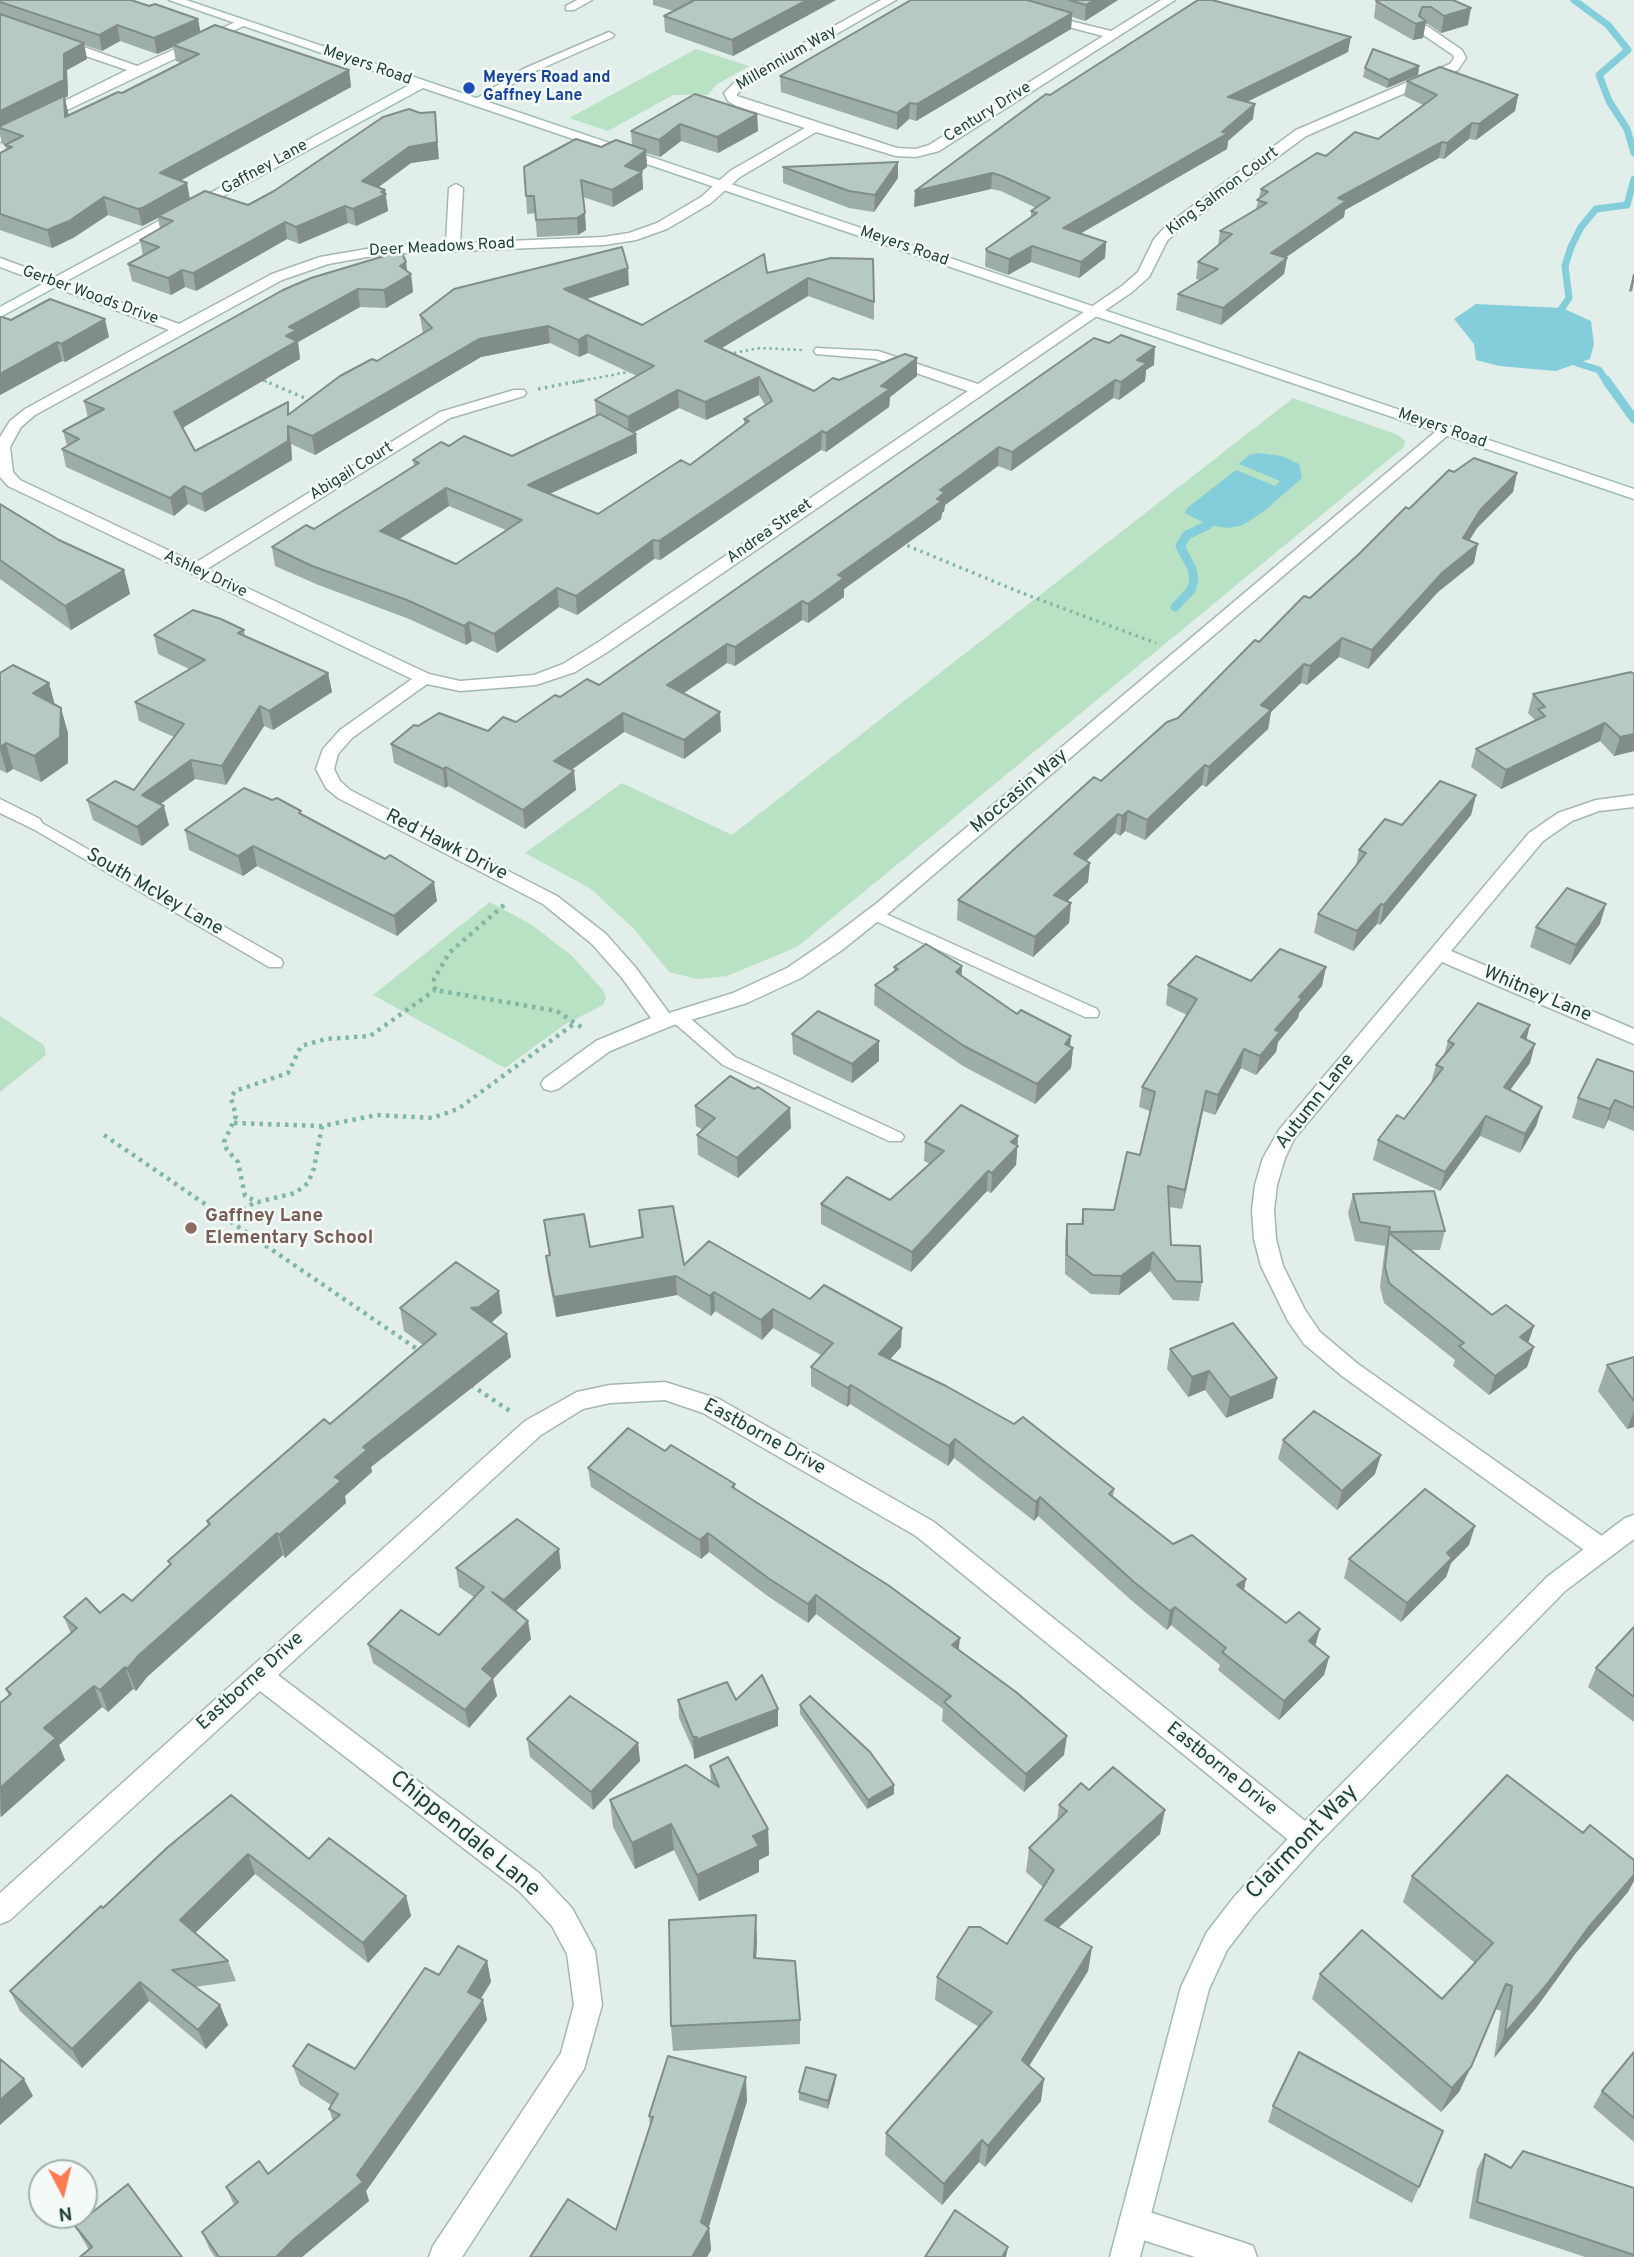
<!DOCTYPE html>
<html>
<head>
<meta charset="utf-8">
<style>
	body { margin:0 }
	#map { position:relative; width:1634px; height:2257px; overflow:hidden; background:#e2eee9; font-family:Overpass,sans-serif }
	canvas { display:block }
	.north { position:absolute; left:28px; top:2159px; width:70px; height:70px; box-sizing:border-box; background:#f4faf7; border:2px solid #9fb0ab; border-radius:50%; rotate:173deg; font-size:19px; font-weight:700; line-height:28px; text-align:center; color:#204239 }
	.north::after { content:''; display:block; margin:auto; width:24px; height:32px; background:#ff7a50; clip-path:polygon(50% 0,100% 100%,50% 72%,0 100%) }
</style>
</head>
<body>
<div id="map">
<canvas width="1634" height="2257"></canvas>
<div class="north">N</div>
</div>
<script>
const g = document.querySelector('canvas').getContext('2d');
g.lineJoin = 'round';
function fillPath(path, color) { g.fillStyle = color; g.fill(path, 'evenodd'); }
const shape = rows => new Path2D(rows.map(r => 'M' + r).join(''));
function stroke(path, color, width, dash) { g.strokeStyle = color; g.lineWidth = width; g.lineCap = dash ? 'butt' : 'round'; g.setLineDash(dash || []); g.stroke(path); }
function drawText(font, color, halo, rows, align = 'center') {
  g.font = font + ' Overpass,sans-serif'; g.lineWidth = 5; g.setLineDash([]); g.textBaseline = 'middle'; g.strokeStyle = halo; g.fillStyle = color; for (const [text, x, y, turn = 0] of rows) {
    g.save(); g.translate(x, y); g.rotate((+turn || 0) * Math.PI / 180); g.textAlign = isNaN(turn) ? turn : align; if (halo) g.strokeText(text, 0, 0); g.fillText(text, 0, 0); g.restore();
  }
}
const green = shape([
	[696,49,749,66,716,85,708,95,673,95,608,131,569,118],
	[1293,398,1396,434,1405,441,1404,447,797,947,727,976,697,979,669,972,635,930,591,889,525,853,622,783,732,835],
	[490,902,532,925,571,955,603,990,606,998,603,1005,564,1025,505,1068,373,995],
	[0,1016,44,1045,46,1055,0,1092]
]);
const water = shape([
	[1476,304,1562,308,1591,321,1594,344,1590,359,1556,371,1499,366,1476,360,1474,344,1454,319],
	[1257,453,1282,456,1299,464,1302,478,1263,512,1243,525,1229,528,1208,525,1185,513,1187,508,1236,470,1275,486,1280,481,1239,464,1249,455]
]);
const streamFar1 = shape([
	[1574,0,1608,25,1628,50,1599,75,1609,101,1627,129,1634,153],
	[1564,320,1562,308,1569,298,1565,266,1571,247,1581,227,1596,209,1627,205,1634,179],
	[1574,352,1577,363,1599,370,1607,382]
]);
const stream = shape([
	[1606,380,1634,419],
	[1175,607,1191,590,1194,580,1192,569,1180,546,1187,535,1208,525]
]);
const pathFar2 = shape([
	[728,354,760,348,802,350],
	[260,379,267,382],
	[576,382,633,371]
]);
const pathFar1 = shape([
	[263,380,314,402],
	[538,389,585,380],
	[901,543,1022,593,1156,643]
]);
const path = shape([
	[504,905,449,953,434,979,435,990,557,1011,584,1029],
	[234,1123,322,1126,377,1115,432,1118,458,1109,575,1023],
	[322,1126,314,1168,308,1183,295,1193,258,1202,245,1196,238,1162,227,1150,224,1142,236,1116,231,1098,235,1091,288,1073,301,1046,326,1039,370,1036,435,990],
	[104,1135,420,1351],
	[229,1220,255,1202],
	[471,1385,510,1411]
]);
const lane = shape([
	[609,32,614,35,613,37,531,73,480,104,471,102,523,69,609,32],
	[33,818,281,959,283,963,281,967,269,967,28,826,25,823,33,818],
	[875,909,1097,1009,1099,1013,1097,1017,1085,1017,869,918,867,914,869,910,875,909],
	[678,1011,684,1013,735,1057,901,1133,904,1137,901,1141,889,1141,723,1065,672,1021,670,1017,672,1013,678,1011]
]);
const street = shape([
	[577,0,592,0,574,10,566,10,566,6,577,0],
	[881,0,896,0,745,86,737,94,737,96,897,148,916,149,929,145,1103,36,1042,20,1042,14,1111,31,1161,0,1175,0,939,151,916,157,896,156,816,132,740,177,711,203,667,229,636,240,604,245,384,254,328,264,282,280,35,415,21,427,10,447,13,472,20,480,195,563,440,412,514,390,524,390,526,393,524,396,450,418,207,569,429,674,460,681,534,675,563,664,597,643,968,391,876,359,816,354,814,351,816,348,878,351,978,384,1122,286,1138,272,1154,239,1167,225,1296,130,1450,64,1454,58,1453,55,1419,32,1419,26,1427,26,1462,50,1466,58,1458,70,1306,136,1177,231,1167,241,1149,277,1132,292,609,651,575,672,536,685,460,691,427,684,352,738,338,754,334,769,340,781,350,790,557,896,606,934,636,968,669,1013,733,993,787,968,828,940,877,903,1441,427,1451,427,1454,430,891,911,842,950,801,978,747,1003,671,1026,610,1051,558,1089,551,1091,544,1089,541,1084,544,1079,596,1041,651,1018,622,978,592,944,543,904,338,798,326,788,316,769,323,749,340,730,412,679,8,486,0,477,0,437,10,421,25,409,169,330,0,267,0,258,179,324,272,274,320,257,384,246,446,243,449,188,456,184,463,188,460,243,604,237,629,233,657,223,701,197,730,171,805,128,736,106,728,101,724,93,737,80,881,0],
	[240,20,250,23,0,142,0,133,127,70,56,46,56,40,64,40,137,66,240,20],
	[1634,795,1634,807,1599,811,1572,821,1543,841,1451,951,1634,1029,1634,1044,1442,962,1294,1139,1285,1158,1277,1185,1274,1210,1276,1239,1283,1266,1305,1310,1320,1332,1358,1364,1609,1541,1612,1548,1609,1555,1600,1558,1591,1555,1342,1376,1304,1344,1288,1321,1261,1266,1254,1239,1252,1210,1255,1185,1263,1158,1279,1130,1529,833,1558,813,1596,800,1634,795],
	[0,799,40,819,42,823,33,829,0,813,0,799],
	[665,1382,719,1399,934,1522,1315,1829,1319,1838,1315,1847,1306,1850,1297,1847,916,1536,703,1413,665,1400,610,1403,583,1409,541,1435,278,1675,539,1873,572,1908,595,1951,602,2005,584,2069,462,2257,429,2257,433,2246,561,2053,574,2005,567,1954,552,1926,519,1891,260,1691,10,1920,0,1924,0,1893,525,1421,577,1392,610,1385,665,1382],
	[1134,2207,1242,2242,1253,2246,1257,2257,1195,2257,1134,2237,1123,2233,1119,2222,1123,2211,1134,2207]
]);
const secondary = shape([
	[169,0,186,0,1634,489,1634,499,423,88,0,317,0,307,411,84,169,0],
	[1634,1515,1634,1539,1565,1591,1315,1847,1254,1915,1227,1950,1209,1989,1140,2257,1110,2257,1181,1987,1207,1932,1234,1897,1297,1829,1547,1577,1625,1518,1634,1515]
]);
const wall = shape([
	[0,0,149,6,198,19,200,32,349,70,351,87,180,181,187,183,190,199,248,205,274,191,383,117,439,159,411,163,378,187,385,190,388,211,356,226,348,223,299,244,287,239,196,291,185,287,171,295,132,281,128,264,143,256,140,240,160,229,158,218,142,226,108,215,73,238,52,248,0,230,0,153,6,150,5,145,2,144,0,135],
	[120,41,157,54,173,47,176,61,181,63,122,93,68,115,65,98,68,96,67,70,87,59,84,45,102,51],
	[653,0,836,0,733,56,665,32,664,16,674,11,653,5],
	[911,0,1118,0,1085,21,1072,17,1071,29,916,121,909,119,897,130,781,92,780,76],
	[1453,0,1468,25,1441,33,1428,24,1425,24,1423,38,1413,40,1374,18,1376,1],
	[1348,52,1247,102,1253,119,1228,141,1227,149,1080,234,1106,242,1105,258,1079,278,1031,262,1008,275,986,267,985,265,986,249,1031,217,1031,211,1036,208,1001,191,991,189,914,207,1050,95],
	[1419,66,1418,75,1387,88,1363,77,1365,68],
	[1407,81,1518,95,1515,111,1476,140,1469,139,1444,159,1439,158,1345,210,1344,217,1285,258,1287,258,1284,274,1221,325,1176,310,1178,294,1200,280,1196,279,1198,262,1218,246,1220,231,1256,209,1261,189,1326,156,1378,139,1423,105,1404,96],
	[757,114,758,131,718,153,681,141,660,157,646,153,647,167,641,171,642,172,643,189,613,207,583,197,586,230,578,235,537,237,535,213,527,214,526,196,601,147,632,145,631,131],
	[783,167,898,178,874,212,849,208,783,183],
	[831,258,874,302,874,320,808,296,722,348,814,391,839,380,917,376,890,397,889,407,826,452,821,450,660,560,654,559,577,615,559,607,497,653,472,641,466,645,409,619,316,584,275,566,272,547,314,529,414,466,413,460,449,446,512,456,596,416,595,400,637,376,588,353,579,357,550,343,481,357,315,455,291,444,292,460,205,512,188,504,174,516,66,467,62,449,67,446,63,431,88,418,84,401,283,290,407,271,411,274,413,292,386,308,360,307,298,342,300,359,182,428,195,451,290,413,423,334,420,315,629,285,587,299,642,325,767,273],
	[759,395,765,405,744,419,744,425,690,465,598,514,550,494,637,453,636,434,633,433,679,408,706,420],
	[449,506,506,530,456,564,399,539],
	[0,317,11,320,109,337,65,362,62,361,0,395],
	[1094,338,1154,365,1146,370,1145,381,1119,400,1113,398,1011,471,998,466,945,505,944,511,942,513,941,519,844,589,844,597,808,623,802,620,735,666,727,663,684,693,721,731,684,759,624,732,571,770,576,790,525,829,448,786,445,788,394,763,391,744,418,726,488,731,516,722,560,697,599,685],
	[1454,472,1517,473,1513,492,1477,528,1469,540,1474,563,1438,592,1368,669,1339,657,1307,685,1301,683,1271,712,1268,729,1206,787,1202,785,1145,840,1125,831,1120,836,1115,833,1086,861,1090,863,1088,882,1067,901,1071,903,1069,923,1033,957,957,920,958,900,1178,718,1259,642,1360,553,1409,509],
	[0,504,59,540,124,570,130,594,71,630,0,579],
	[244,630,245,636,328,673,332,692,273,730,264,726,226,785,195,779,160,804,169,825,142,846,93,820,87,800,134,790,174,737,139,721,135,702,189,669,158,654,154,635],
	[0,673,49,683,54,704,68,733,68,763,41,782,13,769,7,773,0,770],
	[1634,674,1634,751,1614,756,1600,741,1501,789,1471,767,1476,749,1535,720,1528,713,1533,694],
	[1476,795,1471,815,1380,925,1377,924,1353,951,1314,933,1318,914,1356,866,1359,850,1402,825],
	[302,814,437,901,397,936,257,866,243,876,189,850,185,830],
	[1600,924,1570,965,1530,947,1536,927],
	[962,966,961,975,1017,1014,1071,1036,1070,1047,1073,1048,1071,1068,1035,1104,963,1066,874,1005,875,985,894,972,894,967],
	[1251,981,1322,986,1299,1013,1298,1018,1278,1042,1276,1052,1256,1075,1241,1068,1215,1115,1203,1111,1182,1209,1169,1207,1171,1245,1202,1282,1199,1301,1173,1300,1150,1271,1119,1295,1091,1294,1065,1274,1065,1243,1067,1224,1081,1224,1083,1209,1114,1210,1140,1155,1150,1111,1139,1107,1142,1087,1187,1015,1166,1005,1168,985],
	[792,1034,879,1041,879,1061,852,1083,793,1054],
	[1526,1039,1530,1063,1510,1090,1542,1107,1536,1126,1520,1153,1480,1136,1440,1191,1373,1160,1378,1140,1404,1119,1431,1083,1436,1065,1444,1055,1448,1041],
	[1634,1072,1634,1131,1608,1120,1604,1129,1572,1118,1578,1098],
	[695,1106,791,1128,738,1178,698,1155,697,1135,703,1130,696,1126],
	[1018,1136,1016,1165,991,1193,987,1191,911,1272,821,1224,821,1204,890,1200,930,1164,924,1161,925,1142],
	[1353,1194,1445,1231,1440,1250,1410,1250,1492,1315,1534,1326,1528,1343,1534,1347,1527,1367,1489,1395,1453,1366,1455,1360,1384,1303,1380,1287,1385,1246,1355,1241,1348,1213],
	[639,1210,684,1265,810,1299,901,1347,890,1359,1114,1489,1113,1497,1173,1544,1246,1579,1244,1590,1329,1657,1324,1675,1279,1720,1218,1670,1220,1665,1171,1625,1167,1630,1131,1600,1038,1516,1034,1521,954,1458,948,1466,850,1404,847,1407,811,1386,811,1367,821,1355,773,1328,762,1340,715,1311,711,1316,677,1295,556,1317,548,1275,546,1256,549,1255,544,1220,590,1247,641,1237],
	[400,1308,502,1313,491,1323,511,1357,371,1467,372,1472,345,1496,346,1503,285,1558,283,1555,147,1677,136,1691,133,1689,108,1712,102,1707,59,1745,65,1760,1,1817,0,1816,0,1703,9,1696,6,1689,71,1634,64,1617,100,1613,132,1601,170,1565,168,1561,208,1525,207,1521,330,1424,423,1345,404,1331],
	[1170,1349,1273,1398,1226,1418,1205,1390,1188,1397,1167,1369],
	[1634,1357,1634,1427,1627,1429,1598,1391,1607,1365],
	[1283,1440,1375,1474,1337,1510,1278,1459],
	[665,1451,735,1484,735,1489,959,1650,1064,1755,1024,1792,942,1721,943,1709,816,1614,808,1623,769,1597,709,1552,701,1559,591,1487,588,1468],
	[1469,1545,1451,1563,1446,1577,1401,1622,1344,1578,1349,1559],
	[456,1568,561,1568,516,1611,531,1639,493,1679,497,1696,469,1728,373,1663,368,1644,439,1635,474,1597,459,1587],
	[1634,1627,1634,1722,1588,1687,1596,1668],
	[678,1700,778,1726,694,1759,694,1752,679,1718],
	[800,1705,894,1794,867,1809,800,1714],
	[527,1739,638,1743,640,1761,593,1810,530,1757],
	[710,1766,768,1829,769,1855,759,1860,759,1872,699,1901,674,1850,635,1869,613,1827,610,1800,711,1782],
	[1089,1790,1160,1834,1058,1928,1092,1947,1088,1971,1029,2066,1041,2101,985,2167,979,2162,942,2205,885,2155,886,2133,979,2027,935,2000,937,1977,1007,1944,1043,1887,1026,1872,1029,1848,1057,1821,1059,1805],
	[168,1847,309,1859,406,1896,411,1916,368,1963,255,1874,195,1933,228,1961,236,1981,195,1987,220,2005,228,2025,206,2049,149,2001,82,2068,20,2011,10,1991,103,1908],
	[1412,1876,1628,1892,1575,1954,1536,2008,1494,2058,1501,2011,1495,2009,1459,2092,1441,2112,1312,1999,1320,1974,1442,1999,1475,1963,1403,1902],
	[757,1940,756,1958,800,2020,800,2044,673,2051,671,2026],
	[487,1961,491,1982,481,1999,487,2020,366,2191,369,2201,302,2257,215,2257,210,2250,202,2232,234,2205,226,2187,268,2174,333,2121,329,2109,331,2105,300,2085,293,2066,355,2069,439,1975],
	[1634,2052,1634,2142,1593,2107,1602,2091],
	[835,2083,828,2109,799,2100,799,2092],
	[747,2101,709,2227,711,2250,707,2257,530,2257,616,2230,650,2127,649,2116],
	[1273,2106,1419,2187,1412,2203,1268,2122],
	[1485,2154,1511,2168,1634,2188,1634,2257,1585,2257,1469,2218,1477,2169],
	[75,2226,182,2257,89,2250]
]);
const shadedWall = shape([
	[807,0,836,0,733,56,732,40],
	[1094,0,1118,0,1085,21,1086,5],
	[1422,7,1419,23,1426,21,1423,38,1413,40,1416,24],
	[1471,8,1468,25,1441,33,1444,16],
	[1072,13,1071,29,916,121,917,104],
	[198,19,201,35,173,45,173,47,157,54,154,38],
	[117,25,120,41,102,51,99,35],
	[1351,37,1348,52,1226,112,1228,97],
	[84,43,87,59,67,70,68,96,65,98,68,112,69,134,0,128,0,111,64,54],
	[1419,66,1418,75,1387,88,1389,80],
	[349,70,351,87,163,190,160,173],
	[1518,95,1515,111,1476,140,1479,124],
	[910,103,909,119,897,130,897,113],
	[1255,104,1253,119,1228,141,1227,149,1062,244,1063,228,1222,132],
	[435,112,439,159,411,163,364,198,362,181],
	[757,114,758,131,718,153,717,137],
	[1472,123,1469,139,1444,159,1447,143],
	[680,124,681,141,660,157,659,140],
	[1442,142,1439,158,1345,210,1344,217,1269,269,1271,253,1338,198],
	[646,150,647,167,634,177,642,172,643,189,613,207,612,190,625,166],
	[898,162,898,178,874,212,875,195],
	[992,173,991,189,914,207,915,191],
	[187,183,190,201,158,216,158,218,142,226,138,209],
	[385,190,388,211,356,226,353,209],
	[104,197,108,215,73,238,52,248,47,230],
	[345,206,348,223,299,244,296,227],
	[585,213,586,230,578,235,577,218],
	[285,222,287,239,196,291,193,273],
	[1106,242,1105,258,1079,278,1081,262],
	[1032,246,1031,262,1008,275,1009,259],
	[1287,258,1284,274,1221,325,1223,308],
	[406,262,408,276,411,274,413,292,386,308,384,290,400,266],
	[628,268,629,285,565,306,564,289],
	[182,270,185,287,171,295,168,278],
	[1633,274,1634,274,1634,282,1632,291,1629,292],
	[808,278,808,296,705,358,705,341],
	[358,289,360,307,298,342,300,359,177,431,174,412,286,336,289,327],
	[105,319,109,337,65,362,61,344],
	[548,326,550,343,481,357,315,455,312,436,479,339],
	[587,335,588,353,579,357,578,340],
	[57,342,62,361,0,395,0,374],
	[1155,347,1154,365,1146,370,1145,381,1119,400,1121,382,1137,360],
	[917,358,917,376,890,397,889,407,826,452,826,433,881,386],
	[759,377,759,395,706,420,705,402],
	[1115,380,1113,398,1011,471,1012,452],
	[678,390,679,408,629,435,628,417],
	[288,426,291,444,292,460,205,512,201,494],
	[822,431,821,450,660,560,659,541],
	[636,434,637,453,530,503,528,485],
	[999,447,998,466,945,505,944,511,942,513,941,519,844,589,844,597,808,623,808,604,838,575,937,499,940,490],
	[1517,473,1513,492,1477,528,1459,557,1463,538,1481,509],
	[184,486,188,504,174,516,170,498],
	[446,488,449,506,383,550,380,531],
	[653,540,654,559,577,615,576,596],
	[1478,544,1474,563,1438,592,1368,669,1372,650,1443,572],
	[124,570,130,594,71,630,65,606],
	[557,588,559,607,497,653,494,634],
	[802,601,802,620,735,666,735,647],
	[469,622,472,641,466,645,464,626],
	[1342,638,1339,657,1307,685,1310,666],
	[727,644,727,663,668,704,667,685],
	[1304,664,1301,683,1271,712,1268,729,1206,787,1209,767,1261,705],
	[328,673,332,692,273,730,269,711],
	[49,683,56,709,33,693],
	[260,706,264,726,226,785,222,766],
	[61,708,68,733,68,763,41,782,34,756],
	[720,712,721,731,684,759,684,740],
	[623,713,624,732,556,781,554,761],
	[1605,723,1600,741,1501,789,1506,770],
	[1634,734,1634,751,1614,756,1620,737],
	[6,743,13,769,7,773,0,749,0,747],
	[191,760,195,779,147,814,142,795],
	[1205,765,1202,785,1145,840,1147,820],
	[446,767,448,786,445,788,443,769],
	[574,771,576,790,525,829,523,810],
	[1476,795,1471,815,1380,925,1384,905],
	[164,806,169,825,142,846,137,827],
	[1128,811,1125,831,1120,836,1122,816],
	[1118,814,1115,833,1072,874,1074,854],
	[253,846,257,866,243,876,238,856],
	[1090,863,1088,882,1052,915,1054,895],
	[434,882,437,901,397,936,394,916],
	[1071,903,1069,923,1033,957,1035,937],
	[1381,904,1377,924,1353,951,1357,931],
	[1606,904,1600,924,1570,965,1576,945],
	[962,966,961,986,956,972],
	[1326,967,1322,986,1299,1013,1298,1018,1278,1042,1276,1052,1256,1075,1260,1056,1275,1030,1299,997],
	[1530,1025,1525,1045,1521,1037],
	[1071,1036,1069,1052,1073,1048,1071,1068,1035,1104,1037,1084],
	[879,1041,879,1061,852,1083,852,1064],
	[1535,1044,1530,1063,1498,1106,1504,1087],
	[1244,1049,1241,1068,1215,1115,1218,1095],
	[1206,1091,1203,1111,1182,1209,1185,1190],
	[1615,1100,1608,1120,1604,1129,1610,1109],
	[1542,1107,1536,1126,1520,1153,1525,1134],
	[790,1108,791,1128,738,1178,737,1158],
	[1486,1116,1480,1136,1440,1191,1445,1172],
	[1018,1136,1016,1165,991,1193,992,1173,1011,1142],
	[988,1171,987,1191,911,1272,912,1252],
	[1153,1252,1150,1271,1119,1295,1121,1276],
	[676,1276,677,1295,556,1317,554,1297],
	[499,1291,502,1313,483,1330,471,1308],
	[714,1292,715,1311,711,1316,710,1296],
	[773,1309,773,1328,762,1340,761,1320],
	[1534,1326,1527,1346,1520,1337],
	[902,1328,901,1347,878,1373,879,1354],
	[507,1334,511,1357,371,1467,372,1472,345,1496,346,1503,285,1558,279,1535,363,1447],
	[1534,1347,1527,1367,1489,1395,1495,1376],
	[1209,1371,1205,1390,1188,1397,1192,1377],
	[1277,1378,1273,1398,1226,1418,1230,1398],
	[851,1385,850,1404,847,1407,848,1388],
	[1634,1411,1634,1427,1627,1429],
	[955,1439,954,1458,948,1466,949,1446],
	[1381,1455,1375,1474,1337,1510,1342,1491],
	[1040,1497,1038,1516,1034,1521,1036,1502],
	[1475,1526,1469,1545,1451,1563,1446,1577,1401,1622,1407,1603,1447,1553],
	[277,1533,283,1555,147,1677,136,1691,127,1669,139,1655],
	[708,1533,709,1552,701,1559,700,1540],
	[559,1549,561,1568,507,1619,504,1600],
	[1246,1579,1242,1598,1237,1585],
	[816,1595,816,1614,808,1623,808,1604],
	[1175,1607,1171,1625,1167,1630,1170,1611],
	[528,1621,531,1639,493,1679,497,1696,469,1728,465,1710,482,1669],
	[1320,1629,1315,1647,1309,1641],
	[960,1638,958,1656,952,1645],
	[1329,1657,1324,1675,1279,1720,1284,1701],
	[125,1667,133,1689,108,1712,100,1690],
	[94,1686,102,1707,59,1745,65,1760,1,1817,0,1788,44,1728],
	[778,1709,778,1726,694,1759,693,1741],
	[1067,1736,1064,1755,1024,1792,1026,1774],
	[638,1743,640,1761,593,1810,591,1792],
	[894,1785,894,1794,867,1809,868,1800],
	[1165,1810,1160,1834,1042,1943,1045,1920],
	[671,1824,674,1850,635,1869,632,1843],
	[768,1829,769,1855,759,1860,759,1872,699,1901,697,1875,753,1836],
	[248,1854,255,1874,188,1940,180,1920],
	[1634,1875,1634,1881,1628,1892,1575,1954,1536,2008,1494,2058,1505,2033,1588,1928],
	[406,1896,411,1916,368,1963,363,1943],
	[756,1915,757,1940,755,1983,754,1958],
	[1092,1947,1088,1971,1019,2082,1022,2060],
	[487,1961,491,1982,472,2012,468,1992],
	[140,1982,149,2001,82,2068,72,2049],
	[483,2000,487,2020,366,2191,369,2201,302,2257,276,2257,357,2175],
	[220,2005,228,2025,206,2049,198,2030],
	[1471,2067,1459,2092,1441,2112,1452,2088],
	[836,2075,835,2083,828,2109,828,2101],
	[746,2077,747,2101,708,2229,709,2228,711,2250,707,2257,692,2257],
	[24,2079,33,2096,0,2125,0,2100],
	[1044,2079,1041,2101,985,2167,988,2146],
	[982,2140,979,2162,942,2205,944,2184],
	[1008,2247,1006,2257,1002,2257]
]);
const building = shape([
	[0,0,131,0,149,6,155,4,198,19,154,38,117,25,99,35,0,2,0,0],
	[691,0,807,0,732,40,664,16,693,1,691,0],
	[911,0,1027,0,1072,13,917,104,910,103,897,113,780,76,911,0],
	[1069,0,1094,0,1086,5,1069,0],
	[1198,0,1212,0,1351,37,1228,97,1255,104,1222,132,1228,133,1063,228,1106,242,1081,262,1032,246,1009,259,987,251,986,249,1037,213,1031,211,1050,198,1002,176,992,173,915,191,1046,94,1050,95,1198,0],
	[1380,0,1453,0,1471,8,1444,16,1431,7,1422,7,1419,16,1426,21,1416,24,1376,1,1380,0],
	[0,14,84,43,64,54,64,80,0,111,0,14],
	[215,25,349,70,160,173,187,183,142,208,138,209,104,197,69,221,47,230,0,214,0,153,12,147,5,145,23,136,0,128,0,126,64,96,65,117,118,92,122,93,199,54,173,45,215,25],
	[1373,49,1419,66,1389,80,1365,68,1373,49],
	[1440,67,1518,95,1479,124,1472,123,1447,143,1442,142,1338,198,1346,201,1271,253,1287,258,1223,308,1178,294,1218,269,1198,262,1232,234,1220,231,1267,203,1257,200,1268,192,1261,189,1317,153,1326,156,1355,132,1378,139,1437,95,1407,81,1440,67],
	[695,94,757,114,717,137,680,124,659,140,631,131,695,94],
	[409,109,420,113,435,112,437,142,409,147,362,181,385,190,381,192,386,194,353,209,345,206,296,227,285,222,193,273,182,270,168,278,128,264,159,247,140,240,173,221,158,216,205,191,248,205,274,191,383,117,409,109],
	[576,139,601,147,616,140,646,150,625,166,642,172,612,190,581,180,585,213,577,218,536,220,534,196,526,196,524,167,576,139],
	[898,162,875,195,849,191,783,167,898,162],
	[622,247,628,268,564,289,642,325,764,254,767,273,831,258,873,259,874,302,808,278,705,341,814,391,833,378,839,380,905,354,917,358,881,386,890,389,826,433,822,431,659,541,653,540,576,596,557,588,494,634,469,622,464,626,407,600,312,566,272,547,306,525,314,529,419,463,413,460,441,442,449,446,464,436,512,456,600,414,636,434,528,485,598,514,681,460,690,465,749,421,744,419,772,401,759,377,705,402,678,390,628,417,595,400,654,366,587,335,578,340,548,326,479,339,312,436,288,426,288,441,201,494,184,486,170,498,62,449,79,439,63,431,104,409,84,401,283,290,311,278,401,251,406,262,400,266,411,274,384,290,358,289,289,327,297,330,286,336,297,341,174,412,195,451,288,402,288,415,340,376,372,359,377,361,432,328,420,315,454,289,622,247],
	[446,488,522,520,456,564,380,531,446,488],
	[50,299,105,319,61,344,57,342,0,374,0,317,2,317,11,320,50,299],
	[1121,335,1155,347,1137,360,1147,363,1121,382,1115,380,1012,452,999,447,940,490,945,492,937,499,942,501,838,575,844,578,808,604,802,601,735,647,727,644,667,685,720,712,684,740,623,713,554,761,574,771,523,810,446,767,443,769,391,744,414,725,418,726,439,713,488,731,503,717,516,722,555,695,560,697,587,679,599,685,1094,338,1109,343,1121,335],
	[1474,458,1517,473,1481,509,1463,538,1478,544,1443,572,1372,650,1342,638,1310,666,1304,664,1261,705,1271,710,1209,767,1205,765,1147,820,1128,811,1122,816,1118,814,1074,854,1090,863,1054,895,1071,903,1035,937,958,900,1094,777,1101,781,1167,722,1178,718,1255,640,1259,642,1304,596,1310,598,1360,553,1406,507,1409,509,1449,470,1454,472,1474,458],
	[0,504,59,540,124,570,65,606,0,560,0,504],
	[193,610,221,619,244,630,238,633,328,673,269,711,260,706,222,766,191,760,142,795,164,806,137,827,87,800,115,781,134,790,184,724,135,702,205,660,154,635,193,610],
	[13,665,49,683,33,693,61,708,60,737,34,756,6,743,0,747,0,673,13,665],
	[1631,672,1634,674,1634,734,1620,737,1605,723,1506,770,1476,749,1545,716,1538,709,1545,707,1533,694,1631,672],
	[1440,781,1476,795,1384,905,1381,904,1357,931,1318,914,1366,853,1359,850,1385,819,1402,825,1440,781],
	[244,788,272,800,277,798,301,811,299,813,385,859,390,855,434,882,394,916,253,846,238,856,185,830,244,788],
	[1567,888,1606,904,1576,945,1536,927,1567,888],
	[926,944,962,966,956,972,1017,1014,1021,1010,1071,1036,1065,1044,1073,1048,1037,1084,964,1046,875,985,898,969,894,967,926,944],
	[1280,949,1326,967,1299,997,1302,999,1275,1030,1280,1032,1260,1056,1244,1049,1218,1095,1206,1091,1185,1190,1168,1186,1171,1245,1200,1246,1202,1282,1176,1281,1153,1252,1121,1276,1093,1275,1067,1255,1067,1224,1083,1224,1083,1209,1114,1210,1127,1152,1140,1155,1155,1092,1142,1087,1197,999,1168,985,1196,956,1251,981,1280,949],
	[1478,1003,1530,1025,1521,1037,1535,1044,1504,1087,1542,1107,1525,1134,1486,1116,1445,1172,1378,1140,1397,1115,1404,1119,1443,1068,1436,1065,1454,1044,1448,1041,1478,1003],
	[818,1011,879,1041,852,1064,792,1034,818,1011],
	[1597,1059,1634,1072,1634,1108,1615,1100,1610,1109,1578,1098,1597,1059],
	[730,1076,754,1089,758,1087,790,1108,737,1158,697,1135,715,1118,695,1106,730,1076],
	[961,1105,1018,1136,1011,1142,1018,1146,992,1173,988,1171,912,1252,821,1204,847,1177,890,1200,944,1151,925,1142,961,1105],
	[1434,1191,1445,1231,1389,1232,1390,1227,1360,1222,1353,1194,1434,1191],
	[673,1206,684,1265,709,1241,810,1299,824,1285,902,1328,879,1354,946,1386,1014,1424,1023,1417,1114,1489,1109,1494,1173,1544,1192,1535,1246,1579,1237,1585,1286,1623,1299,1612,1320,1629,1309,1641,1329,1657,1284,1701,1222,1652,1226,1648,1175,1607,1170,1611,1134,1582,1040,1497,1036,1502,955,1439,949,1446,851,1385,848,1388,811,1367,833,1343,773,1309,761,1320,714,1292,710,1296,676,1276,554,1297,546,1256,550,1255,544,1220,584,1214,590,1247,643,1237,639,1210,673,1206],
	[1389,1233,1492,1315,1506,1305,1534,1326,1520,1337,1534,1347,1495,1376,1459,1346,1464,1343,1389,1283,1385,1267,1389,1233],
	[456,1262,499,1291,479,1307,471,1308,507,1334,363,1447,367,1450,335,1477,341,1481,279,1535,277,1533,139,1655,127,1669,125,1667,100,1690,94,1686,44,1728,56,1738,0,1788,0,1703,11,1694,6,1689,77,1628,64,1617,86,1598,100,1613,123,1594,132,1601,171,1564,168,1561,210,1524,207,1521,324,1419,330,1424,436,1334,400,1308,456,1262],
	[1233,1323,1277,1378,1230,1398,1209,1371,1192,1377,1170,1349,1233,1323],
	[1634,1357,1634,1401,1607,1365,1634,1357],
	[1314,1411,1381,1455,1342,1491,1283,1440,1314,1411],
	[628,1428,665,1451,671,1445,735,1484,732,1487,888,1585,960,1638,952,1645,1016,1692,1067,1736,1026,1774,944,1702,951,1696,816,1595,808,1604,768,1578,708,1533,700,1540,588,1468,628,1428],
	[1425,1489,1475,1526,1447,1553,1452,1558,1407,1603,1349,1559,1425,1489],
	[517,1519,559,1549,504,1600,492,1592,528,1621,482,1669,493,1678,465,1710,368,1644,401,1610,439,1635,484,1587,456,1568,517,1519],
	[1634,1627,1634,1697,1596,1668,1634,1627],
	[762,1675,778,1709,693,1741,697,1737,693,1737,678,1700,727,1682,736,1700,762,1675],
	[570,1696,638,1743,591,1792,527,1739,570,1696],
	[810,1696,870,1752,894,1785,868,1800,800,1705,810,1696],
	[728,1757,768,1829,753,1836,759,1846,697,1875,671,1824,632,1843,610,1800,686,1765,719,1787,710,1766,728,1757],
	[1113,1767,1165,1810,1045,1920,1092,1947,1022,2060,1044,2079,988,2146,982,2140,944,2184,886,2133,992,2012,937,1977,969,1927,980,1927,1007,1944,1054,1870,1029,1848,1067,1811,1059,1805,1081,1783,1089,1790,1113,1767],
	[1507,1775,1583,1833,1590,1825,1634,1860,1634,1875,1588,1928,1548,1983,1505,2033,1512,1986,1506,1984,1471,2067,1452,2088,1320,1974,1362,1930,1442,1999,1493,1943,1412,1876,1507,1775],
	[231,1795,309,1859,329,1838,406,1896,363,1943,248,1854,180,1920,228,1961,172,1970,220,2005,198,2030,140,1982,72,2049,10,1991,101,1906,103,1908,168,1847,231,1795],
	[756,1915,754,1958,795,1961,800,2020,671,2026,669,1920,756,1915],
	[458,1946,487,1961,468,1992,483,2000,357,2175,363,2182,293,2240,276,2257,219,2257,202,2232,238,2202,226,2187,259,2161,268,2174,340,2115,329,2109,338,2094,293,2066,308,2044,355,2069,425,1968,439,1975,458,1946],
	[1299,2052,1443,2131,1419,2187,1273,2106,1299,2052],
	[1634,2052,1634,2118,1602,2091,1634,2052],
	[668,2056,746,2077,701,2222,709,2228,692,2257,530,2257,568,2199,616,2230,653,2117,649,2116,668,2056],
	[0,2059,24,2079,0,2100,0,2059],
	[806,2067,836,2075,828,2101,799,2092,806,2067],
	[1523,2151,1634,2188,1634,2255,1477,2202,1485,2154,1511,2168,1523,2151],
	[128,2184,182,2257,80,2257,92,2247,75,2226,128,2184],
	[955,2210,1008,2247,1002,2257,925,2257,955,2210]
]);
const markers = [
	[469,88,7,"#1a4fb4"],
	[191,1228,7,"#8d6e63"]
];
const farStreetnames = [
	["Millennium Way",787,59,-30],
	["Meyers Road",367,66,19],
	["Century Drive",988,113,-32],
	["Gaffney Lane",265,168,-29],
	["King Salmon Court",1223,192,-37],
	["Meyers Road",904,247,19],
	["Deer Meadows Road",442,248,-3],
	["Gerber Woods Drive",90,296,20],
	["Meyers Road",1442,429,19],
	["Abigail Court",352,472,-32],
	["Andrea Street",770,532,-35],
	["Ashley Drive",205,575,25]
];
const farTransitnames = [
	["Meyers Road and",483,79],
	["Gaffney Lane",483,97]
];
const streetNames = [
	["Moccasin Way",1020,792,-40],
	["Red Hawk Drive",446,846,27],
	["South McVey Lane",154,893,30],
	["Whitney Lane",1537,995,23],
	["Autumn Lane",1316,1102,-52],
	["Eastborne Drive",764,1438,29],
	["Eastborne Drive",251,1682,-42],
	["Eastborne Drive",1221,1770,39]
];
const educationNames = [
	["Gaffney Lane",205,1217],
	["Elementary School",205,1239]
];
const nearStreetnames = [
	["Chippendale Lane",464,1835,39],
	["Clairmont Way",1303,1843,-46]
];
fillPath(green, '#b9e2c4');
fillPath(water, '#84cdda');
stroke(streamFar1, '#84cdda', 7);
stroke(stream, '#84cdda', 9);
stroke(lane, '#a4b7b1', 3);
stroke(street, '#a4b7b1', 3);
stroke(secondary, '#9fbcb1', 3);
stroke(pathFar2, '#7fb6a4', 2.5, [2.5, 3.5]);
stroke(pathFar1, '#7fb6a4', 3.5, [2.5, 4.5]);
stroke(path, '#7fb6a4', 4.5, [3.5, 5]);
fillPath(lane, '#fff');
fillPath(street, '#fff');
fillPath(secondary, '#fff');
fillPath(wall, '#9daea7');
fillPath(shadedWall, '#808d88');
fillPath(building, '#b7cac2');
stroke(building, '#808d88', 2);
for (const [x, y, r, color] of markers) { const dot = new Path2D(); dot.arc(x, y, r, 0, 2 * Math.PI); g.fillStyle = color; g.fill(dot); stroke(dot, '#f4faf7', 2.5); }
drawText('16px', '#204239', '#f4faf7', farStreetnames);
drawText('bold 16px', '#164399', '#f4faf7', farTransitnames, 'left');
drawText('19px', '#204239', '#f4faf7', streetNames);
drawText('bold 19px', '#785e54', '#f4faf7', educationNames, 'left');
drawText('23px', '#204239', '#f4faf7', nearStreetnames);
</script>
</body>
</html>
